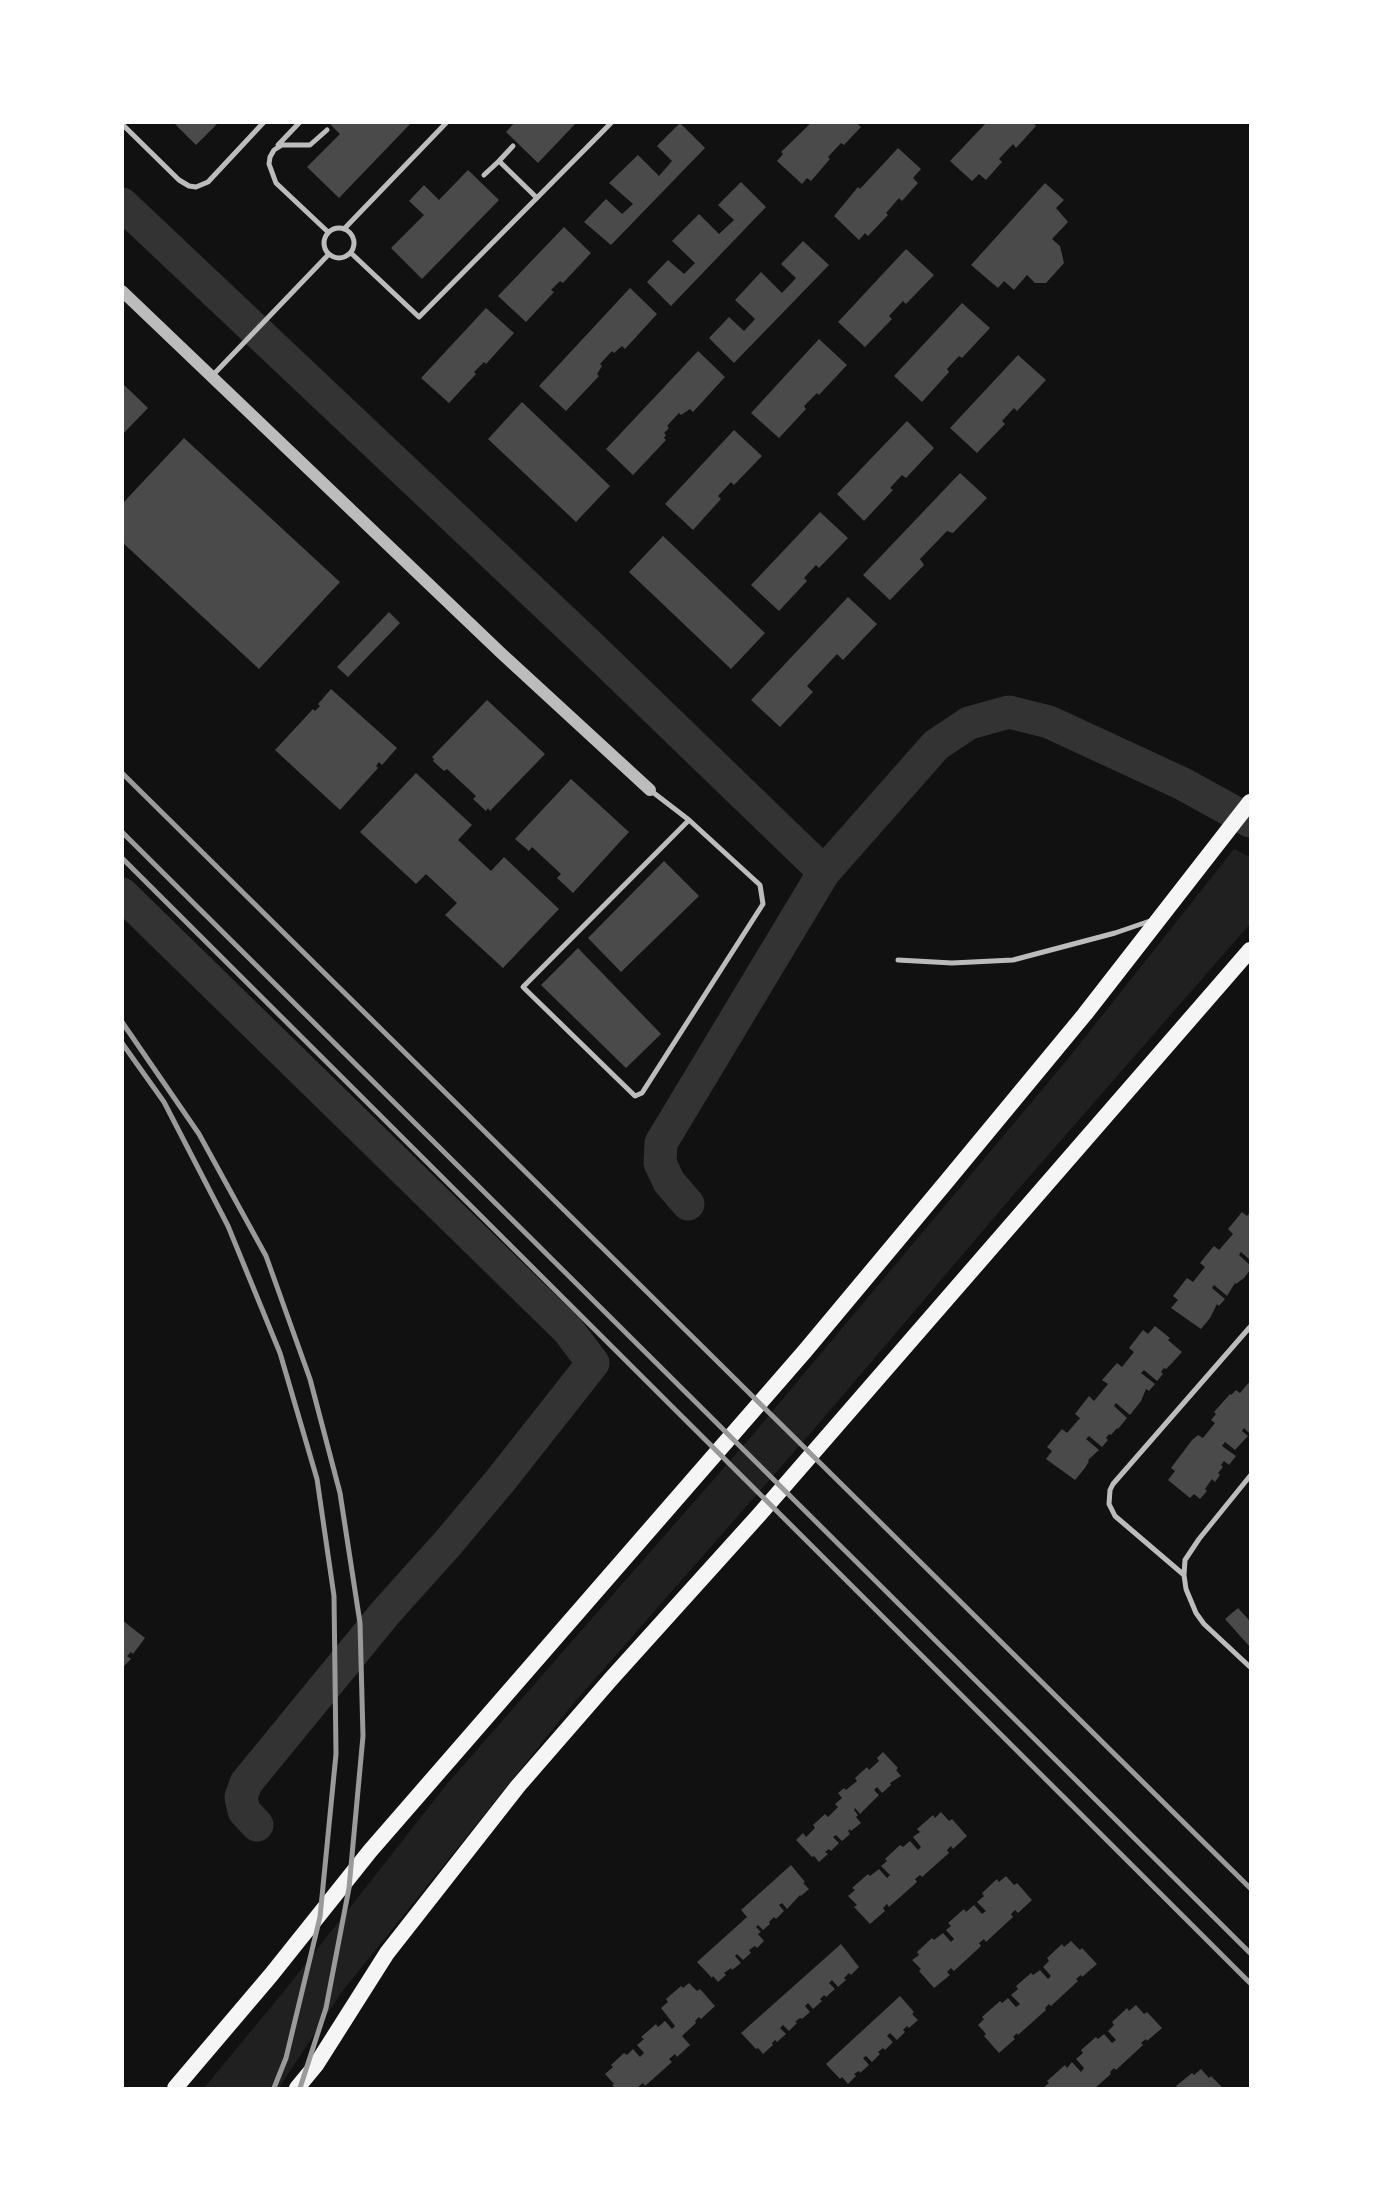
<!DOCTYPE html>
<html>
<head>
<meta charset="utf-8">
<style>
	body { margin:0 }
	#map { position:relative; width:1373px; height:2211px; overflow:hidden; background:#111; font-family:"Noto Serif",serif }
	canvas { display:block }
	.frame { position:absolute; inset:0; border:124px solid #fff; pointer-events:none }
</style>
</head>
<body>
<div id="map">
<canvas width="1373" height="2211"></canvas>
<div class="frame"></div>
</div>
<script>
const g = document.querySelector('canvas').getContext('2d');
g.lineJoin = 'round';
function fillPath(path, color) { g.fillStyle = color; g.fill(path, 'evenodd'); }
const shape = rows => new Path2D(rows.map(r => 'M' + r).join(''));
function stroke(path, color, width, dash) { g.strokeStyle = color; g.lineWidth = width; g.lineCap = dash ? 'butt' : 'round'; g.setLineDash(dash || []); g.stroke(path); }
const green = shape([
	[1234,849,1250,857,1250,924,1015,1193,815,1428,573,1704,341,1993,279,2088,204,2088,285,1990,447,1784,750,1438,1067,1060]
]);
const river = shape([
	[122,204,588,644,824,872],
	[122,894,568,1330,593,1363,500,1481,448,1543,386,1612,246,1783,241,1797,244,1811,257,1825],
	[688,1204,669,1182,660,1163,661,1143,824,872,936,745,969,723,1009,712,1049,722,1183,784,1250,821]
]);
const building = shape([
	[173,122,219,122,196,145],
	[328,122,412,122,339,198,307,167,340,134],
	[515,122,577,122,538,163,506,132],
	[812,122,855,122,861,127,844,145,841,143,828,157,830,159,811,181,807,178,802,184,777,161,783,154,781,152],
	[987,122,1033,122,1036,126,1016,148,1013,144,999,159,1002,162,986,180,979,174,972,181,950,161],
	[680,123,705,148,611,245,584,222,606,199,622,214,633,204,609,183,638,155,659,176,672,161,657,146],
	[898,148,921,169,913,178,918,183,902,201,899,198,886,213,888,215,868,236,865,233,859,240,834,216,858,187,860,189],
	[468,170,499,200,422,279,391,248,424,215,409,201,424,185,439,200],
	[741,182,766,207,671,306,647,282,668,260,684,274,695,263,672,241,699,214,719,234,734,220,718,205],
	[1045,183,1064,200,1056,208,1068,222,1052,239,1060,246,1064,263,1046,283,1035,283,1027,275,1014,290,1004,281,998,288,971,265],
	[564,227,591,253,563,283,560,281,551,290,554,292,526,322,498,296],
	[803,241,829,265,734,363,709,338,729,317,744,331,755,319,735,300,761,272,782,293,796,278,781,264],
	[906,249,934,275,906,304,903,301,889,316,892,319,865,347,838,322],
	[630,288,657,314,625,349,622,346,614,353,612,351,600,364,602,366,597,374,599,376,566,411,539,386],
	[962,303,990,328,962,358,959,356,947,369,949,372,922,402,894,376],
	[486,308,514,333,486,364,484,362,474,372,476,374,449,403,421,378],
	[819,339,847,365,819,395,817,393,804,406,806,409,779,438,751,413],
	[698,351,725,377,693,412,690,409,681,415,679,413,667,426,669,428,664,433,666,435,664,438,666,440,633,475,606,449],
	[1018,355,1046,380,1017,411,1014,408,1002,421,1005,424,977,453,950,428],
	[122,383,148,408,122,435],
	[522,402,610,486,576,522,488,439],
	[907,421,934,448,906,478,902,475,890,488,893,490,864,521,837,494],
	[734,430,762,456,734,485,731,482,718,496,721,499,693,530,665,504],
	[184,438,340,582,259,669,122,542,122,504],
	[960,473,987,498,953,533,947,531,920,559,924,565,890,600,863,575],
	[820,512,848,538,819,568,816,565,804,578,807,581,779,611,751,585],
	[663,536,765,633,731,669,629,572],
	[848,597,877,624,843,660,837,654,807,686,813,692,780,727,751,700],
	[389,612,400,623,348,677,337,667],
	[331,689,397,748,382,765,379,762,376,766,378,768,340,810,275,750,313,709,315,711,320,706,318,704],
	[487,700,545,754,490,811,488,808,486,811,473,799,476,796,447,769,444,771,433,761,434,759,432,757],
	[416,773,472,825,458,840,491,871,504,857,559,909,503,968,445,915,457,903,426,874,416,884,360,832],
	[571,779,629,832,573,893,557,878,561,874,532,847,529,851,515,839],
	[664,861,699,896,621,972,588,938],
	[578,948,661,1034,626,1068,541,985],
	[1242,1212,1247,1216,1250,1212,1250,1260,1241,1252,1239,1255,1250,1265,1250,1270,1244,1278,1236,1284,1235,1283,1227,1296,1214,1285,1212,1288,1225,1299,1219,1306,1217,1304,1210,1318,1201,1329,1171,1308,1178,1300,1173,1296,1187,1278,1193,1282,1205,1267,1200,1263,1214,1246,1219,1250,1233,1234,1228,1229],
	[1155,1326,1170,1338,1168,1340,1182,1352,1172,1363,1166,1369,1164,1368,1161,1372,1163,1374,1157,1381,1144,1370,1141,1373,1155,1384,1149,1391,1146,1389,1141,1401,1130,1415,1116,1403,1114,1406,1127,1418,1118,1429,1117,1428,1111,1435,1109,1434,1106,1438,1108,1440,1102,1447,1089,1436,1086,1439,1099,1450,1088,1460,1089,1461,1085,1468,1075,1480,1046,1459,1052,1451,1047,1447,1062,1429,1067,1433,1080,1418,1075,1414,1089,1396,1094,1401,1108,1384,1102,1380,1117,1363,1122,1367,1134,1352,1129,1348,1143,1330,1148,1334],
	[1250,1381,1250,1434,1244,1428,1242,1431,1248,1436,1235,1450,1225,1442,1222,1446,1236,1456,1229,1465,1224,1461,1221,1465,1223,1467,1218,1473,1220,1475,1215,1482,1212,1479,1205,1489,1207,1491,1200,1499,1194,1494,1190,1498,1168,1480,1175,1471,1171,1468,1192,1440,1198,1435,1203,1438,1215,1423,1211,1420,1216,1414,1214,1412,1230,1394,1231,1395,1236,1390,1240,1393],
	[1238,1608,1249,1620,1250,1619,1250,1647,1225,1619],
	[122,1620,145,1638,133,1654,131,1652,127,1656,131,1659,122,1668],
	[883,1752,898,1768,896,1770,901,1776,890,1783,891,1785,882,1793,877,1787,874,1790,879,1795,860,1814,855,1808,854,1810,858,1815,856,1817,861,1823,851,1831,850,1829,848,1831,850,1834,842,1841,836,1835,833,1837,839,1843,831,1851,829,1849,825,1852,828,1854,819,1862,814,1856,812,1857,796,1840,803,1833,806,1837,815,1828,813,1825,825,1814,828,1817,838,1807,835,1804,842,1798,838,1793,844,1788,846,1790,857,1781,855,1778,867,1767,869,1770,879,1761,877,1758],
	[941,1812,949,1821,952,1819,967,1836,953,1849,951,1846,947,1850,949,1853,922,1877,920,1875,915,1879,917,1882,889,1907,887,1904,883,1908,885,1911,870,1924,854,1907,857,1905,848,1896,855,1890,852,1888,868,1874,870,1876,879,1869,887,1878,890,1875,881,1866,887,1861,885,1859,900,1845,903,1847,910,1841,918,1850,921,1847,913,1837,920,1832,917,1829,933,1815,935,1818],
	[791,1865,805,1882,803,1883,809,1889,801,1896,800,1895,787,1909,782,1903,779,1905,784,1911,776,1919,774,1917,769,1922,770,1924,763,1930,758,1925,756,1927,761,1932,758,1934,764,1941,757,1948,755,1946,749,1950,751,1953,743,1960,737,1954,735,1956,741,1963,732,1970,731,1968,724,1973,726,1975,718,1982,713,1976,712,1978,697,1962,747,1917,741,1910],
	[1006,1876,1014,1885,1017,1883,1032,1900,1018,1913,1015,1910,1011,1914,1013,1917,986,1942,984,1939,979,1943,981,1946,954,1971,951,1968,947,1972,950,1975,934,1988,919,1971,921,1969,912,1960,919,1955,917,1952,932,1938,934,1940,943,1933,951,1942,954,1939,946,1930,951,1926,948,1923,964,1909,966,1912,974,1905,982,1914,986,1911,977,1902,984,1896,982,1893,997,1879,999,1882],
	[1071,1941,1080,1950,1082,1948,1097,1964,1082,1977,1081,1975,1076,1979,1078,1981,1051,2006,1049,2004,1045,2008,1046,2010,1018,2035,1017,2033,1013,2037,1015,2039,999,2053,984,2036,986,2034,978,2025,984,2019,982,2017,1000,2001,1002,2003,1008,1998,1016,2007,1020,2004,1011,1995,1018,1989,1016,1986,1031,1973,1033,1975,1040,1970,1048,1979,1051,1976,1043,1967,1049,1961,1047,1958,1062,1944,1064,1947],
	[841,1944,859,1967,851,1975,849,1973,844,1978,846,1980,838,1987,832,1980,829,1983,835,1989,826,1997,824,1995,820,1999,822,2001,813,2009,808,2003,805,2006,810,2012,802,2019,800,2018,795,2022,797,2023,789,2031,783,2025,780,2028,786,2034,777,2042,775,2040,772,2043,773,2045,763,2054,758,2048,756,2049,741,2033],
	[689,1983,697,1991,700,1989,715,2006,701,2019,699,2017,695,2021,696,2023,682,2036,690,2045,677,2057,675,2054,669,2059,672,2062,645,2086,643,2083,638,2087,640,2088,615,2088,612,2085,614,2084,605,2074,613,2067,611,2065,624,2053,627,2055,633,2049,640,2057,644,2053,637,2045,644,2039,641,2037,656,2024,658,2027,665,2021,672,2029,675,2026,661,2008,668,2002,666,1999,681,1986,683,1988],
	[900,1996,914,2012,912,2014,918,2020,909,2028,907,2026,903,2030,905,2032,897,2040,890,2033,887,2036,893,2042,885,2050,883,2048,878,2052,880,2054,872,2062,866,2056,863,2058,869,2065,860,2073,859,2071,854,2074,856,2076,848,2084,842,2077,840,2079,826,2064],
	[1136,2005,1144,2014,1147,2012,1162,2028,1147,2041,1146,2039,1141,2043,1143,2045,1116,2070,1114,2068,1110,2072,1111,2074,1095,2088,1043,2088,1049,2083,1047,2081,1065,2065,1067,2068,1072,2062,1081,2072,1084,2068,1076,2059,1083,2053,1081,2050,1096,2037,1098,2039,1104,2034,1112,2043,1116,2040,1108,2031,1114,2025,1112,2022,1127,2008,1129,2011],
	[1201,2069,1209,2078,1211,2076,1223,2088,1179,2088,1176,2086,1192,2073,1194,2075]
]);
const service = shape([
	[122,124,179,180,189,186,196,187,208,182,264,122],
	[327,130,310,145,282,145,274,150,270,157,269,164,276,183,328,232],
	[278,145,300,122],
	[499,161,513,146],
	[484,175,499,161,537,198],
	'324 243a15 15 0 1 1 30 0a15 15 0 1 1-30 0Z',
	[344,229,447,122],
	[351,253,419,317,612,122],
	[212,376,329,254],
	[650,790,689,820],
	[689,820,760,885,763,904,642,1093,635,1096,523,987,689,820],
	[898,960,952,963,1013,960,1115,933,1150,921],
	[1250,1476,1199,1539,1185,1560,1184,1575,1186,1589,1196,1613,1204,1624,1250,1667],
	[1184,1575,1115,1516,1109,1504,1110,1490,1113,1484,1250,1327]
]);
const tertiary = shape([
	[122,291,501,653,650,790]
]);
const primary = shape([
	[175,2088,271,1975,370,1851,805,1351,946,1182,1085,1014,1250,802],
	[297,2088,316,2065,387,1953,518,1786,611,1679,759,1515,1250,950]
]);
const rail = shape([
	[122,773,1250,1888],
	[122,832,1250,1953],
	[122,858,1250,1983],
	[122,1022,199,1134,266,1256,310,1379,340,1493,360,1623,363,1736,349,1888,326,2008,300,2088],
	[122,1043,164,1102,228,1226,280,1353,317,1479,334,1596,336,1754,320,1917,286,2058,274,2088]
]);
fillPath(green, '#202020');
stroke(river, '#333', 33);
fillPath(building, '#4a4a4a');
stroke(service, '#bcbcbc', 5);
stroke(tertiary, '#bcbcbc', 12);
stroke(primary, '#f5f5f5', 16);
stroke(rail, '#9a9a9a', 5);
</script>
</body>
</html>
